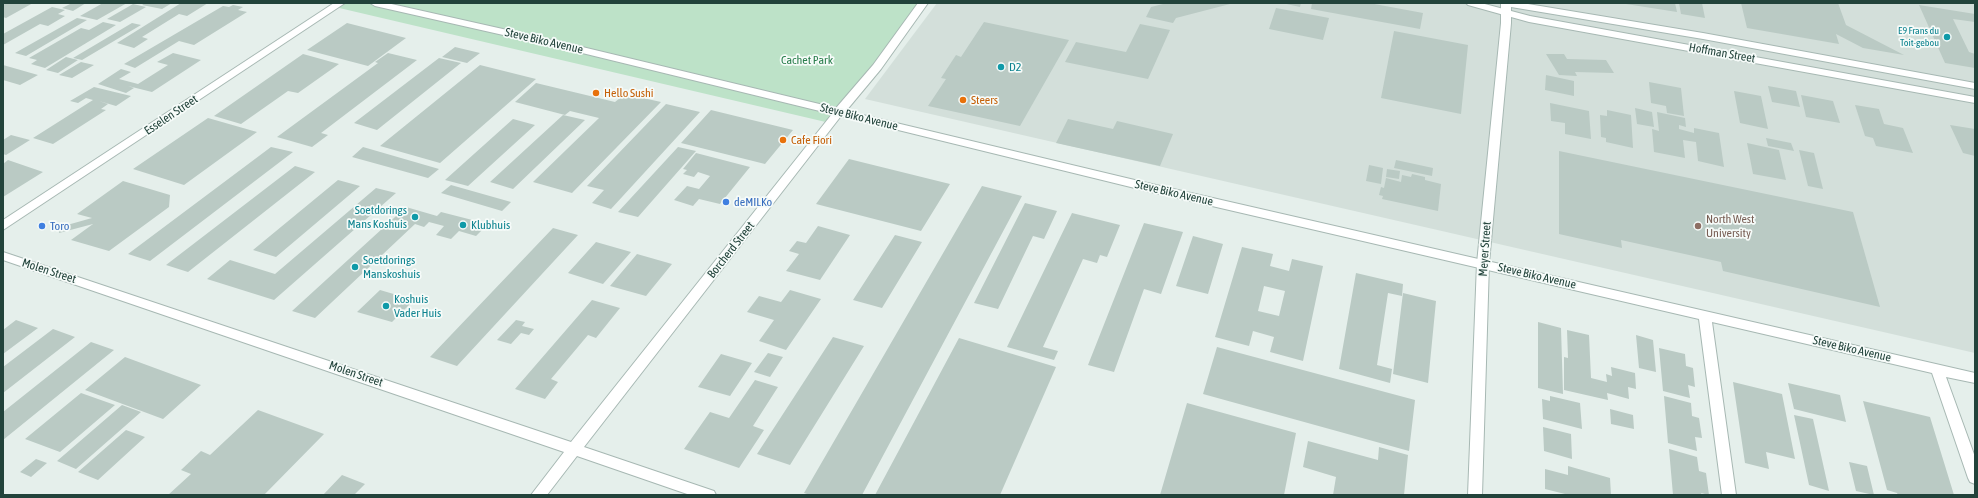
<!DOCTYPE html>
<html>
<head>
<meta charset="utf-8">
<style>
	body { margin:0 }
	#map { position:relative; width:1978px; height:498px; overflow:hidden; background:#e5efeb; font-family:"Asap Condensed",sans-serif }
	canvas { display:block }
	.frame { position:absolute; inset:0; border:4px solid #22433b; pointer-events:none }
</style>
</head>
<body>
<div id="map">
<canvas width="1978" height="498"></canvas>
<div class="frame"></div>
</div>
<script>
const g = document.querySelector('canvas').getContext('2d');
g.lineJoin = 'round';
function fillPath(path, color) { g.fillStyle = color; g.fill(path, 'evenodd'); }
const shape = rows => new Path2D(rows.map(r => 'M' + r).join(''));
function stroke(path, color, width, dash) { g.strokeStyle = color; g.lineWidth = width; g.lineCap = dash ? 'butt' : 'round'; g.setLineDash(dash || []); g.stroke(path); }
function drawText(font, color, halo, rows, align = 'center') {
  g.font = font + ' "Asap Condensed",sans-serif'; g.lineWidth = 3.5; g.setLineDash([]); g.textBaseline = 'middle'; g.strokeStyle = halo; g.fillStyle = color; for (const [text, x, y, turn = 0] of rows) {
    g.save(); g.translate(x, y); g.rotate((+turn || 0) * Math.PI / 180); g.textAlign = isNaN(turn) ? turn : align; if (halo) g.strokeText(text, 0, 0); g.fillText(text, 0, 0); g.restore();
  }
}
const built = shape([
	[937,3,1975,3,1975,353,865,99]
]);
const green = shape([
	[341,3,923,3,830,123,335,7]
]);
const building = shape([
	[6,3,33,3,6,18,3,17,3,5],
	[72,3,86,3,73,11,62,8],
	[103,3,127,3,97,20,80,16],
	[145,3,172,3,162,9,142,5],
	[181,3,208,3,187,16,179,14,142,37,148,39,134,48,117,43],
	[1167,3,1230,3,1230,4,1176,18,1173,23,1146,17,1151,7],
	[1282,3,1301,3,1300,7],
	[1312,3,1369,3,1423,13,1420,29,1311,9],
	[1626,3,1675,3,1677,12,1626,4],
	[1679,3,1702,3,1705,18,1681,14],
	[1741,3,1838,3,1846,25,1904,55,1863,48,1836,34,1839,44,1747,28],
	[133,4,146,7,120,22,107,19],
	[233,5,243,7,238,10,247,12,194,45,179,41,135,68,124,64,223,6,229,7],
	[1919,5,1975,14,1975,22,1953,19,1969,52,1975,54,1975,68,1945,63],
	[52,7,65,10,58,14,65,16,48,26,40,24,3,45,3,34],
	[1276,8,1329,18,1323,40,1269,29],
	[77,18,87,20,26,56,15,53],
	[103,22,116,25,45,68,31,64,37,60,29,58,81,28,89,30],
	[984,22,1069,40,1020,126,928,106,946,79,941,78,956,55,961,57],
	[132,23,141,25,82,60,73,58],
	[347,23,406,38,368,66,307,50],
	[1140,24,1170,30,1148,79,1065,62,1076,42,1126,52],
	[1394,31,1468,45,1461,114,1381,98],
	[455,47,480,53,467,63,442,57],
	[173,53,201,60,152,92,128,86,134,88,126,93,98,84,121,69,131,72,119,79,138,84,168,65,157,62],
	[388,53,417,60,321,133,328,135,312,147,277,137,378,63,375,62],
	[303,54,339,64,298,93,288,91,241,124,214,116],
	[1546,54,1564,54,1567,59,1606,60,1614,73,1575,72,1577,76,1559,75],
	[66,57,78,60,58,73,46,70],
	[439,58,461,63,377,130,354,123],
	[81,62,94,65,72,78,59,75],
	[3,65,38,75,20,85,3,80],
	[480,65,536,79,440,163,380,146],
	[1546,75,1574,81,1574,96,1545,90],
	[1649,82,1681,88,1684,116,1667,113,1666,106,1651,103],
	[536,83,615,102,625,94,661,102,572,193,533,182,599,118,570,111,565,115,515,102],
	[1768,86,1796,91,1800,107,1772,102],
	[94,87,131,96,116,106,99,101,108,104,101,109,106,110,53,144,33,138,93,100,86,98,78,103,70,101],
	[1734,91,1761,96,1768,129,1740,123],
	[1801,95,1833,101,1840,123,1806,117],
	[1550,103,1589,111,1591,139,1565,134,1565,123,1551,121],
	[666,104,700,112,611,209,592,203,604,190,587,186],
	[1855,105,1879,109,1884,124,1903,128,1913,153,1876,146,1873,138,1865,136],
	[1635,108,1652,112,1654,127,1637,124],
	[711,110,793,130,765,164,681,143],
	[1607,110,1631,115,1633,148,1606,142,1606,138,1601,137,1600,115,1607,116],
	[1657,112,1685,118,1686,127,1679,125,1679,129,1694,133,1694,128,1719,133,1724,167,1698,161,1696,142,1683,140,1685,158,1654,152,1652,129,1659,131],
	[563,115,585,120,513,189,490,182],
	[208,118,257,132,184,185,133,169],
	[513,119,535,125,468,186,445,180],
	[1068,119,1113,129,1117,121,1173,134,1160,166,1056,143],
	[1950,125,1975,129,1975,156,1963,153],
	[11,135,30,140,6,155,3,154,3,140],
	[1766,138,1791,143,1794,151,1768,146],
	[1747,143,1779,150,1786,180,1753,174],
	[271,147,293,152,150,261,128,254],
	[363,147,439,169,428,178,352,157],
	[678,147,696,151,638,217,618,212],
	[1799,150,1814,153,1823,189,1808,186],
	[1559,151,1853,212,1880,307,1723,271,1721,262,1621,240,1622,248,1559,234],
	[696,153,750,167,720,204,699,199,693,206,674,200,687,186,699,189,710,176,698,172,694,177,683,174,687,170,683,169],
	[849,159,950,184,921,231,816,204],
	[8,160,43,172,3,197,3,164],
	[1396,160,1433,168,1432,176,1394,168],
	[1369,165,1383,168,1381,184,1366,181],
	[295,166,315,172,188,272,166,265],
	[1387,169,1400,171,1399,179,1386,177],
	[1412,174,1425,177,1425,180,1441,184,1438,211,1382,199,1383,196,1379,195,1381,187,1384,188,1386,178,1401,182,1402,175,1411,177],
	[338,180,360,186,276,257,253,250],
	[123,181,170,195,169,207,109,251,71,240,93,224,59,233,60,227,92,218,77,214],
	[451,185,511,202,502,211,441,193],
	[982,186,1022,196,862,495,810,495,804,493],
	[376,188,396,193,274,300,207,279,230,260,275,274],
	[1025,203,1057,211,1044,239,1033,236,998,309,974,303],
	[406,207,437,216,441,212,488,224,476,236,459,231,451,239,436,235,444,226,429,222,424,227,415,224,315,318,292,311],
	[1072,213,1120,225,1107,257,1100,255,1097,263,1083,259,1043,347,1058,351,1054,360,1007,347],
	[1144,223,1183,232,1161,294,1144,289,1114,372,1088,365],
	[818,226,850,235,820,280,786,271,799,254,789,251,797,241,806,243],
	[553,228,578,235,457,366,430,357],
	[895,235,922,242,882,308,853,300],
	[1193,236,1223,244,1208,294,1176,286],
	[596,242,631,252,603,284,568,273],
	[1242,247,1273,254,1270,266,1289,271,1292,259,1323,266,1303,361,1270,352,1274,337,1253,331,1249,346,1215,337],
	[1264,286,1285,291,1279,316,1258,311],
	[637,254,672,264,646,296,610,286],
	[1356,273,1403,284,1402,296,1388,293,1377,365,1392,369,1390,383,1339,369],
	[380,290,414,300,392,322,357,312],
	[790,290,821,299,786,350,759,341,774,320,747,312,759,296,781,302],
	[1403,293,1436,301,1428,383,1393,374],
	[592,300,620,308,596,338,588,335,551,379,558,382,545,399,515,389],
	[16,320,38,328,3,354,3,330],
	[516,320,525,322,522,326,534,329,529,335,521,333,511,344,497,340],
	[1538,322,1561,328,1563,394,1538,388],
	[53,329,75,337,3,393,3,367],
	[1567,330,1589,335,1591,378,1607,382,1606,374,1612,376,1611,367,1635,373,1636,389,1628,387,1629,399,1607,393,1608,400,1564,390,1564,357,1568,358],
	[1636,335,1653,340,1656,372,1639,368],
	[833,337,864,346,790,465,757,454],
	[959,338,1056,367,1000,495,875,495],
	[91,342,114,350,3,440,3,412],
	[1217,347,1415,400,1409,451,1203,394],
	[1659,348,1685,354,1686,366,1693,368,1695,387,1688,385,1690,398,1663,391],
	[768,353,783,357,770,377,754,372],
	[721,354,752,363,730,396,698,387],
	[125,357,201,385,163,419,85,390],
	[755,380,778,387,753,426,764,430,739,468,684,449,710,412,729,418],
	[1733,382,1782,394,1795,459,1766,452,1769,469,1745,463],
	[1788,383,1840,395,1846,422,1794,409],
	[81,393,115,405,60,452,25,439],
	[1550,396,1580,403,1582,429,1543,419,1542,399,1550,401],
	[1664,396,1691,403,1692,416,1699,418,1702,438,1695,437,1697,451,1668,443],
	[1863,401,1930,417,1954,495,1898,495,1897,493,1887,490],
	[1187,403,1296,433,1284,495,1160,495],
	[122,405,141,412,76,469,57,461],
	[1610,409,1633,415,1634,429,1611,424],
	[258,410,324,434,264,495,168,495,191,474,181,470,201,451,210,455],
	[1794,415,1813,419,1829,491,1809,485],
	[1543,427,1571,434,1572,459,1544,451],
	[126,430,145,437,98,480,78,472],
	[1308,441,1378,460,1379,447,1408,455,1404,495,1333,495,1336,477,1303,467],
	[1669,449,1697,457,1699,471,1706,473,1709,495,1701,493,1702,495,1673,495],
	[36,459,47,463,31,477,20,472],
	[1849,462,1867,466,1874,495,1856,491],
	[1568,466,1610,478,1611,495,1569,495,1545,489,1545,469,1568,475],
	[342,475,365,484,354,495,323,495]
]);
const minor = shape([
	[334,3,345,3,3,230,3,220,334,3],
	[370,3,387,3,574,45,836,108,873,65,918,3,928,3,881,69,846,111,1143,182,1975,373,1975,383,1946,377,1975,457,1975,484,1970,482,1968,478,1932,373,1712,322,1736,495,1722,495,1699,319,1143,190,841,116,584,447,714,491,716,495,690,495,577,456,547,495,531,495,564,452,3,260,3,252,571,442,832,114,574,51,375,6,370,3],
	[1466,3,1481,3,1530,16,1975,97,1975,103,1529,22,1468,5,1466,3],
	[1500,3,1522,3,1703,33,1975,83,1975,89,1703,39,1505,6,1500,3]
]);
const tertiary = shape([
	[1501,3,1511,3,1511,23,1489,263,1482,495,1468,495,1477,263,1501,23,1501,3]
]);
const markers = [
	[1947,37,4,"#0f9aa8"],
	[1001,67,4,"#0f9aa8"],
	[596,93,4,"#e8710a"],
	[963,100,4,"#e8710a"],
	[783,140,4,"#e8710a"],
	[726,202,4,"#3f7fe0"],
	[415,217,4,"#0f9aa8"],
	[463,225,4,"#0f9aa8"],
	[42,226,4,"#3f7fe0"],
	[1698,226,4,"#8d6e63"],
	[355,267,4,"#0f9aa8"],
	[386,306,4,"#0f9aa8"]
];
const farCulturenames = [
	["E9 Frans du",1939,31],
	["Toit-gebou",1939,43]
];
const streetNames = [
	["Steve Biko Avenue",544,41,13],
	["Hoffman Street",1722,53,10],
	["Esselen Street",171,115,-34],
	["Steve Biko Avenue",859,117,14],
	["Steve Biko Avenue",1174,193,13],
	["Meyer Street",1485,249,-86],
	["Borcherd Street",731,250,-52],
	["Molen Street",49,271,18],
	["Steve Biko Avenue",1537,276,13],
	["Steve Biko Avenue",1852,349,13],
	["Molen Street",356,374,19]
];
const parkNames = [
	["Cachet Park",807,60]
];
const cultureNames = [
	["D2",1009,67],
	["Soetdorings",407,210,"right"],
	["Mans Koshuis",407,224,"right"],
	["Klubhuis",471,225],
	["Soetdorings",363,260],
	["Manskoshuis",363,274],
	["Koshuis",394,299],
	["Vader Huis",394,313]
];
const foodNames = [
	["Hello Sushi",604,93],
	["Steers",971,100],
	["Cafe Fiori",791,140]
];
const shopNames = [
	["deMILKo",734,202],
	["Toro",50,226]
];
const educationNames = [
	["North West",1706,219],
	["University",1706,233]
];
fillPath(built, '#d3dfda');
fillPath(green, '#bde2c8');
fillPath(building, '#bacac4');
stroke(minor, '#a7b8b3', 2);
stroke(tertiary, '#a7b8b3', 2);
fillPath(minor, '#fff');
fillPath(tertiary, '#fff');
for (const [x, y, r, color] of markers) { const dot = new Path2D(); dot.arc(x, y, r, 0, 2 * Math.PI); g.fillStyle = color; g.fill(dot); stroke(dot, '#f6fbf9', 1.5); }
drawText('10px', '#0d838f', '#f6fbf9', farCulturenames, 'right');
drawText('12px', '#22433b', '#f6fbf9', streetNames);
drawText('12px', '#297e4c', '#f6fbf9', parkNames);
drawText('12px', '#0d838f', '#f6fbf9', cultureNames, 'left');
drawText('12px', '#c56008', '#f6fbf9', foodNames, 'left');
drawText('12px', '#366cbe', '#f6fbf9', shopNames, 'left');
drawText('12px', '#785e54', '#f6fbf9', educationNames, 'left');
</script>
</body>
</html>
